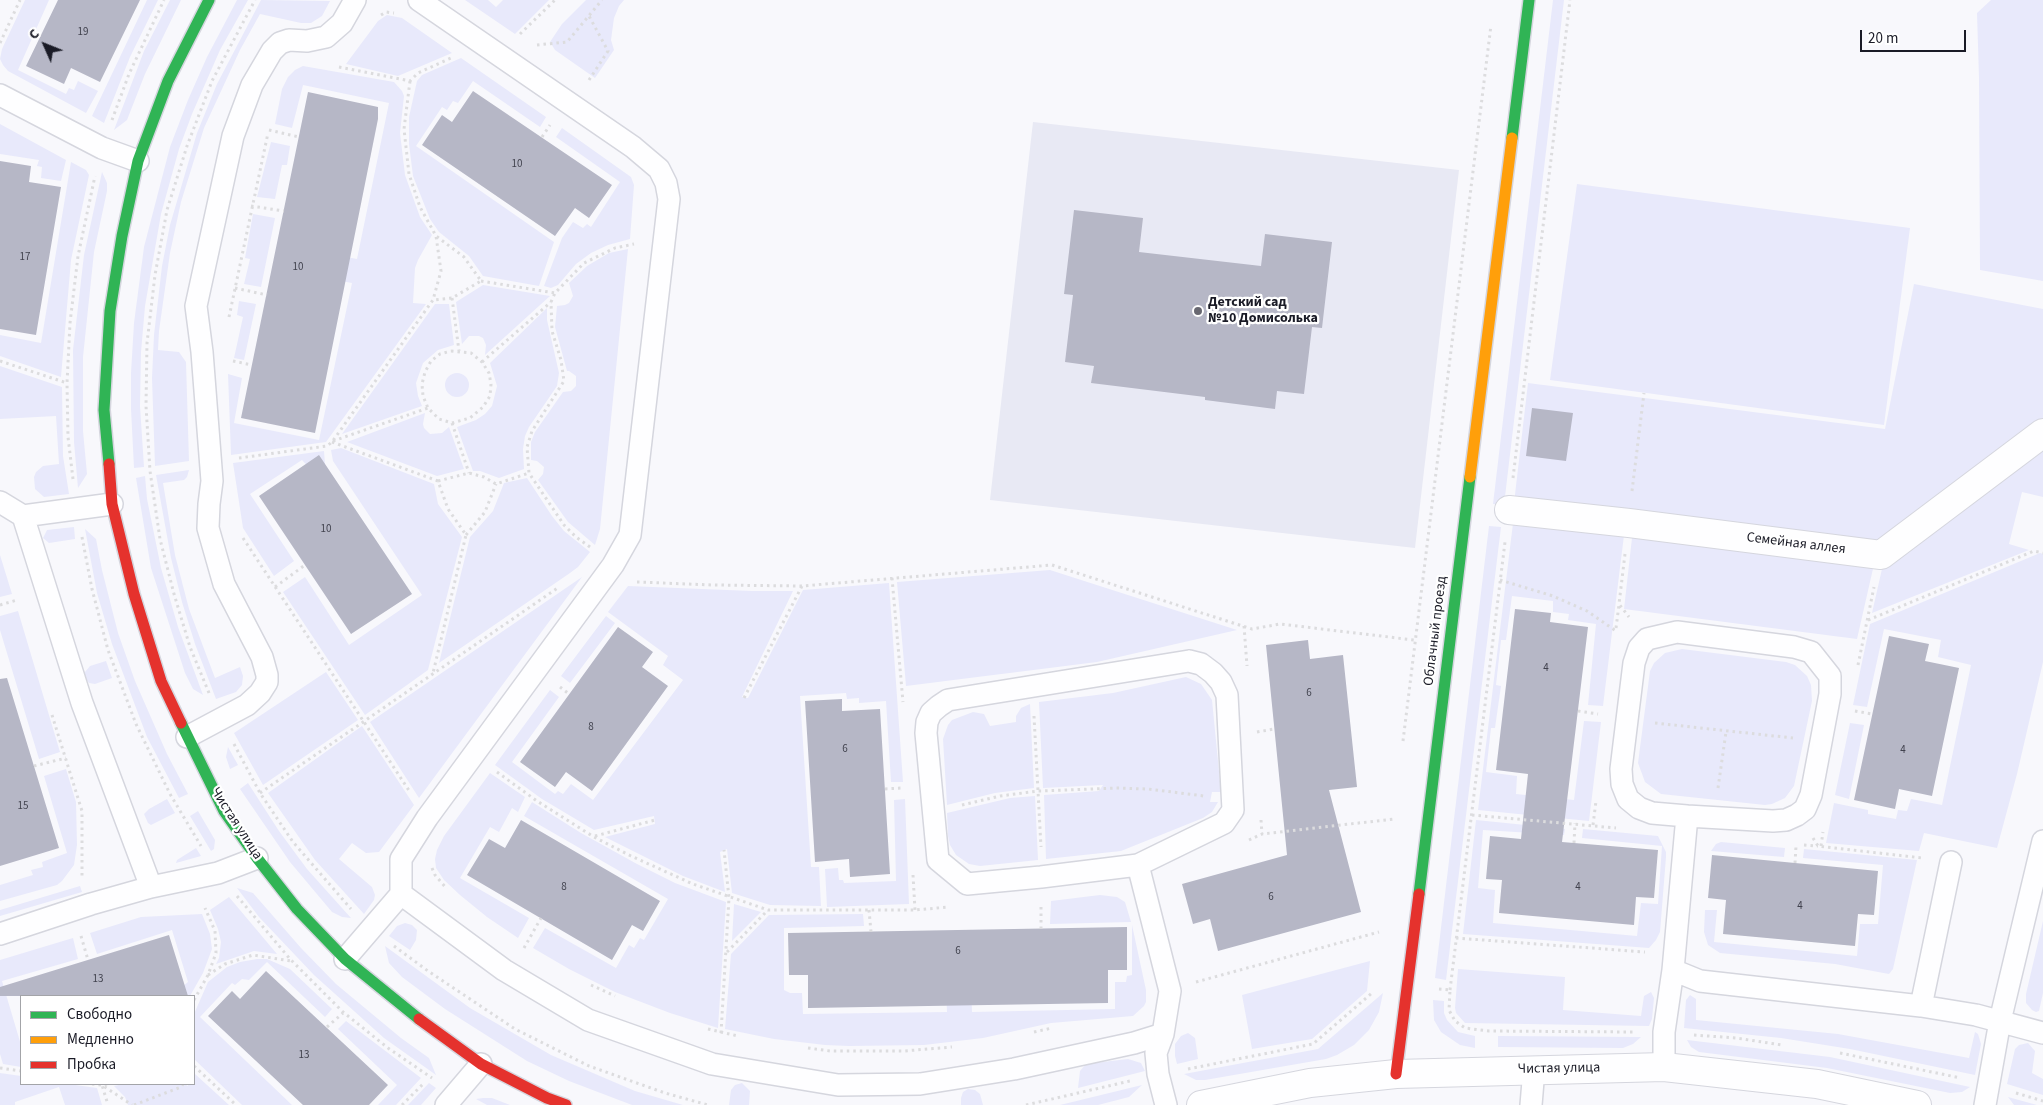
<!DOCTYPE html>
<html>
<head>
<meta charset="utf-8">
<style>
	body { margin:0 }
	#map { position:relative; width:2043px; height:1105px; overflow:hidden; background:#f8f8fc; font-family:"Source Sans 3",sans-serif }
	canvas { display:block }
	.legend { position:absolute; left:20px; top:995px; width:175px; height:90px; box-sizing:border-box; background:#fff; border:1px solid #a3a4a8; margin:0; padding:6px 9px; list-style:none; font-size:15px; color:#1a1b26 }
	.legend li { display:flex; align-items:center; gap:10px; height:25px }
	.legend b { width:25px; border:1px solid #a3a4a8 }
	.north { position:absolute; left:20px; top:20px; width:50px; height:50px; -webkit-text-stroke:4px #fff; paint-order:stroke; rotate:314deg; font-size:14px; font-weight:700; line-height:20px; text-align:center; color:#1a1b26 }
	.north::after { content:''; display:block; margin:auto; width:18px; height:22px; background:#1a1b26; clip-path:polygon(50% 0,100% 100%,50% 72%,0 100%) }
	.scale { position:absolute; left:1860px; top:30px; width:106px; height:22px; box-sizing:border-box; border:2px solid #1a1b26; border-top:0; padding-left:6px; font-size:15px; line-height:18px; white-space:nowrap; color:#1a1b26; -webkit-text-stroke:4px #fff; paint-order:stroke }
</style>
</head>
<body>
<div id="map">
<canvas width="2043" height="1105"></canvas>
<ul class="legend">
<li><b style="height:6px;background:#30b455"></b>Свободно</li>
<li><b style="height:6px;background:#ff9f0a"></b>Медленно</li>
<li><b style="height:6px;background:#e5322d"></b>Пробка</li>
</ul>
<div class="north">С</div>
<div class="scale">20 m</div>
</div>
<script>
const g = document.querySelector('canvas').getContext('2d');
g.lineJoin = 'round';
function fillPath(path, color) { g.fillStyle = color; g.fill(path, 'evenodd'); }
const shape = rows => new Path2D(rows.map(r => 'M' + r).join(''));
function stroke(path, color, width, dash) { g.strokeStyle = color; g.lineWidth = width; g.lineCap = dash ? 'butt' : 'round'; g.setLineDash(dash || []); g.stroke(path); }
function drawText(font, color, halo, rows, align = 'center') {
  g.font = font + ' "Source Sans 3",sans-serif'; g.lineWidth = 4.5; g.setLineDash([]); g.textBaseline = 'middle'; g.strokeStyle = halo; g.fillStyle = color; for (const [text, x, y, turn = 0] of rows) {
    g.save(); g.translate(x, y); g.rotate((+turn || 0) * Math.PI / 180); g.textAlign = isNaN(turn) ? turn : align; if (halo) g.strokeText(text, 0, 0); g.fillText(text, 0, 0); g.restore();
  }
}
const built = shape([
	[1033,122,1459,170,1415,548,990,500]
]);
const green = shape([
	[25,0,49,0,18,70,66,94,69,88,74,90,78,81,98,91,86,113,8,71,3,65,0,59,2,49],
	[147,0,158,0,130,57,104,123,92,116],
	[170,0,181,0,145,74,127,120,114,130,144,51],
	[237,0,248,0,220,50,192,114,179,149,161,214,145,306,141,352,140,406,144,467,134,468,131,409,131,373,134,323,144,247,170,147,188,100,207,57],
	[261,0,330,1,322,16,311,23,301,23,260,14,240,50,204,128,181,202,170,253,159,331,158,350,179,352,186,362,189,461,155,466,152,378,154,335,162,266,170,225,197,133,217,84],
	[465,0,488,0,496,7,503,0,549,0,515,34],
	[586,0,624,0,619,6,614,18,611,40,614,50,595,78,555,50,550,42,562,24],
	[1553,0,1564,0,1504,505,1493,504],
	[1991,0,2043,0,2043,281,1980,270,1979,78,1977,13],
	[387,15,402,18,452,53,398,76,346,64,378,21],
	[461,58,546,117,540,127,473,81,458,103,453,101,447,110,442,107,416,146,554,242,539,286,483,276,469,256,439,232,430,219,413,176,409,144,409,117,417,81,422,75],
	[303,66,394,82,402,91,404,96,400,133,405,175,420,217,432,235,418,260,415,268,413,303,426,304,326,442,231,455,228,374,242,378,234,423,319,440,352,283,335,280,341,256,357,259,389,103,303,85,292,128,275,124,282,89,288,77,295,70],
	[0,124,66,160,61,181,41,178,42,167,37,166,39,160,0,154],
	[562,128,631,177,634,185,630,239,608,245,591,253,576,264,558,285,551,288,544,286,562,238,573,222,583,228,587,224,591,227,620,182,556,137],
	[271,142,290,146,287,165,282,165,275,199,257,197],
	[71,162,86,170,89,175,71,260,61,377,0,356,0,335,41,343],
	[102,172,107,183,107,191,94,252,83,357,83,431,87,474,78,488,74,442,73,350,84,255],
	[1577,184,1910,228,1884,425,1550,380],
	[253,214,275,218,261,287,244,284,250,259,245,258],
	[628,249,600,529,595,545,568,522,538,480,543,474,544,467,537,461,531,460,531,442,535,432,563,392,571,391,576,386,576,376,569,371,567,371,555,327,557,306,565,305,569,303,573,296,569,283,587,266,609,253],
	[1914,284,2043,309,2043,424,1881,549,1514,503,1528,383,1885,429],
	[483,285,550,296,485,355,486,345,483,338,479,336,469,336,462,344,456,302],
	[239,301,256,304,244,360,234,358,243,317,237,315],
	[435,304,449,304,454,345,438,350,423,363,416,383,418,396,422,406,342,434],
	[547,308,547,320,559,373,557,386,529,427,525,436,523,449,524,469,499,478,480,471,473,471,457,427,476,420,485,414,492,406,497,386,490,363],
	[0,366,62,387,63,456,69,494,44,497,35,489,34,477,36,472,43,466,59,464,56,416,0,419],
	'445 385a12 12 0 1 1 24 0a12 12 0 1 1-24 0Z',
	[425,413,423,424,424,428,430,434,442,433,449,427,464,469,437,476,347,442],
	[2043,437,2043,497,2022,492,2009,544,2029,550,1872,613,1884,560],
	[341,448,434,484,438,504,462,537,428,670,365,715,283,592,305,577,349,645,422,595,333,461,331,450],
	[324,451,325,464,313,472,302,460,250,494,294,561,274,576,243,528,233,463],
	[189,470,187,477,184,480,163,483,175,555,189,609,215,678,240,667,243,676,242,685,236,692,216,699,195,644,182,602,171,558,156,475],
	[145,476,147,499,161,568,178,627,203,695,193,689,185,673,151,568,136,478],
	[527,478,552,516,564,531,590,552,578,567,570,573,439,663,470,537,493,511,504,483],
	[1514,515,1625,527,1603,706,1588,705,1596,624,1568,620,1569,614,1553,612,1553,601,1512,596,1506,640,1501,640,1496,685,1501,686,1495,728,1491,728,1486,772,1517,776,1516,794,1574,800,1584,721,1601,722,1589,821,1478,810],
	[1489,526,1501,527,1446,980,1435,978],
	[74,527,75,539,49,543,43,538,47,530],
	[85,529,96,539,102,570,118,633,135,681,167,754,188,794,179,798,147,737,112,644,97,593],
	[1633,529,1875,560,1857,639,1624,609],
	[2040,553,2043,554,2043,662,2017,774,1997,848,1924,833,1919,851,1826,843,1834,803,1868,810,1868,814,1896,819,1898,810,1907,811,1911,799,1942,805,1971,665,1938,657,1941,640,1884,629,1867,707,1853,705,1870,624],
	[0,555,12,594,0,597],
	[1050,570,1237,630,1097,662,906,686,897,582],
	[582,577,419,798,370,722],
	[889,583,903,782,891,782,886,701,859,703,859,698,847,699,846,693,800,696,811,867,819,867,821,906,770,905,732,893,727,849,720,852,725,892,683,876,605,837,655,824,654,816,594,830,542,799,495,765,550,690,559,697,512,762,555,794,558,791,563,794,571,784,593,800,683,680,663,665,668,656,608,612,628,586,752,591,793,591,742,697,748,698,803,590],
	[18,611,60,752,39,759,0,630,0,616],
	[606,616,615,623,570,683,561,676],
	[1682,649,1786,662,1795,665,1807,676,1811,685,1812,701,1794,786,1785,798,1772,804,1765,805,1661,794,1645,782,1638,763,1650,671,1654,663,1665,653],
	[106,661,112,678,95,684,89,683,85,678,85,672,90,666],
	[326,672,358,720,263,785,234,733],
	[1186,677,1201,684,1212,700,1221,792,1212,792,1210,802,1218,802,1212,812,1203,818,1121,851,1046,859,1044,795,1099,791,1103,785,1043,788,1039,702,1113,693],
	[1030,704,1034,788,995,793,947,805,943,739,948,725,952,720,973,712,984,714,990,726,1016,722,1016,716,1021,708],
	[1850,723,1864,725,1849,799,1835,795],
	[362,726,414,805,379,852,366,853,352,843,339,859,372,887,375,895,374,900,364,914,315,860,268,793],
	[228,747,238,765,230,769,226,757],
	[66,769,76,802,77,845,74,865,62,881,57,885,0,901,0,885,33,875,31,870,43,867,42,862,67,853,44,776],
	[490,773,525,797,518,812,512,808,499,832,490,827,460,878,529,918,518,938,487,917,460,895,444,880,436,868,435,859,437,850,444,836],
	[248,783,279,831,307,869,351,918,342,917,332,912,290,862,240,789],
	[1035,796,1038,860,980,866,969,864,956,855,950,845,948,836,947,813,1010,798],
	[167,799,175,813,151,825,148,823,144,814,149,809],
	[905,799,909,904,827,907,825,869,838,868,839,880,843,880,844,883,896,881,894,800],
	[532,802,581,833,637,864,675,883,726,902,718,1028,670,1013,615,992,569,969,533,948,545,928,616,968,629,945,634,948,640,938,644,940,668,899,524,816],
	[198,811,215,840,214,849,211,851,190,816],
	[1476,820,1565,829,1564,835,1483,830,1478,888,1495,890,1493,923,1637,936,1641,903,1658,904,1662,846,1582,838,1583,829,1658,836,1666,852,1666,857,1660,932,1656,940,1649,948,1463,934],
	[1721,842,1785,848,1784,857,1711,851,1716,844],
	[196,848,201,856,176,863,177,860],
	[1804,849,1917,860,1893,969,1889,974,1835,964,1720,953,1708,945,1704,932,1705,910,1717,910,1714,942,1857,956,1860,924,1878,924,1883,865,1803,858],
	[80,886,82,892,0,916,0,910],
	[237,888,253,893,301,948,336,984,401,1038,429,1058,436,1075,384,1038,314,975,259,917],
	[1100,895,1117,897,1125,902,1131,922,1050,924,1051,901],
	[229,897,277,954,254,951,216,964,219,958,221,942,218,929,210,910],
	[734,904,761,912,732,941],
	[202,914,210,934,212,949,203,973,190,996,177,996,176,992,188,982,172,930,97,954,90,933,141,917],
	[863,914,864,926,784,928,784,990,790,993,802,993,803,1014,947,1012,946,987,971,984,972,1012,1115,1009,1115,982,1126,982,1127,976,1132,975,1132,925,1146,990,1146,1002,1144,1006,1133,1016,1051,1023,983,1038,924,1045,849,1046,825,1045,774,1039,725,1029,731,954,769,915],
	[2043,921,2043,993,2039,1011,2036,1012,2032,1010,2026,1003,2026,994],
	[405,923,412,925,417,930,416,940,410,950,389,936,397,926],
	[73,938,78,959,2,981,21,1045,21,1067,3,1064,0,1054,0,960],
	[385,946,470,1008,551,1055,635,1091,683,1105,632,1105,569,1081,527,1061,445,1009,402,977,389,963],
	[257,959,267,959,290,969,332,1009,325,1017,267,962,249,980,242,979,235,985,232,983,200,1017,292,1105,242,1105,194,1059,194,1014,208,982,227,967,240,962],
	[1370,961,1367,991,1312,1039,1252,1049,1242,995],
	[1458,969,1565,977,1563,1010,1641,1016,1644,996,1651,992,1654,998,1652,1019,1649,1026,1465,1023,1456,1013,1455,1008],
	[1383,993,1379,1012,1369,1030,1354,1045,1337,1055,1326,1059,1205,1080,1196,1080,1184,1074,1318,1049],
	[1690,995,1696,999,1696,1020,1838,1034,1969,1058,1975,1032,1978,1034,1981,1044,1975,1075,1850,1049,1781,1038,1684,1028,1686,1000],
	[1433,1000,1444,1001,1444,1013,1447,1020,1458,1032,1475,1036,1475,1048,1460,1045,1441,1032,1434,1020],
	[346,1021,421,1078,396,1105,378,1105,397,1085,338,1029],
	[1188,1033,1195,1038,1198,1059,1177,1064,1175,1056,1175,1044,1181,1036],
	[1498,1036,1641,1037,1633,1044,1623,1048,1498,1047],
	[1687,1040,1830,1057,1970,1087,1962,1092,1950,1093,1827,1068,1699,1052,1691,1047],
	[2028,1043,2035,1051,2032,1073,2043,1079,2043,1095,2007,1084,2015,1049,2019,1045],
	[1128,1059,1141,1063,1145,1071,1078,1088,1080,1071,1086,1064],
	[0,1073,21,1076,21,1084,68,1084,97,1088,102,1105,65,1105,59,1087,15,1102,15,1105,0,1105],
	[195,1074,229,1105,128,1105,125,1097,114,1086,123,1084,184,1084,188,1086,188,1084,194,1084],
	[429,1083,436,1088,421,1105,408,1105],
	[742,1083,750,1091,749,1105,729,1105,731,1090,735,1085],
	[1142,1085,1129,1097,1098,1105,1060,1105],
	[968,1089,975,1090,980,1094,983,1105,961,1105,961,1098,963,1092],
	[2008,1097,2037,1105,2014,1105],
	[483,1098,492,1098,510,1105,487,1105,476,1099]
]);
const building = shape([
	[58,0,140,0,100,82,71,68,64,84,26,66],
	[473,91,612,185,589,218,575,208,555,236,422,145,442,115,452,122],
	[308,92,378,107,378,119,315,433,241,418],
	[0,161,31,166,29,182,61,187,36,335,0,329],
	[1074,210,1143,218,1139,252,1261,266,1265,234,1332,242,1322,328,1312,327,1304,394,1277,391,1275,409,1205,400,1205,397,1091,383,1094,366,1065,362,1073,295,1064,294],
	[1532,408,1573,413,1566,461,1526,456],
	[319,455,412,594,351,634,259,496],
	[1515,609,1551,613,1550,622,1588,627,1562,842,1658,850,1654,898,1636,897,1634,925,1499,913,1502,880,1486,879,1490,836,1521,839,1528,774,1496,770],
	[618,627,653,652,642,667,668,686,592,791,566,772,555,787,520,762],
	[1889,636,1929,644,1925,661,1959,668,1932,796,1899,789,1895,809,1854,800],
	[1308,640,1310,659,1343,655,1357,787,1329,790,1361,912,1218,951,1210,919,1193,924,1182,884,1287,855,1266,645],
	[7,678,59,848,0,866,0,679],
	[842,699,842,711,880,709,890,874,850,877,849,859,815,862,805,701],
	[521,820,660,901,643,931,632,925,612,960,467,875,489,839,505,848],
	[1712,855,1878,871,1874,915,1858,914,1855,946,1723,934,1726,900,1708,898],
	[1127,927,1127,970,1108,970,1108,1003,808,1008,808,975,789,975,788,933],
	[169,935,188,996,0,996,0,987],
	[266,971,388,1085,369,1105,303,1105,208,1016,232,991,240,999]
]);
const path = shape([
	[381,15,386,12,394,13],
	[520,34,555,0],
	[0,43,20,0],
	[537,45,567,42,602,0],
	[339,67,410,81,418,73,451,58],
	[589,80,608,51,589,16],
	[410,81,404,129,409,174,420,207,436,236,464,257,481,281,452,298,433,300],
	[112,120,129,74,164,0],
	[269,130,299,137],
	[542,137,550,125],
	[251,206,284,211],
	[481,281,555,293],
	[235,288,267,295],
	[452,298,459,351],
	[229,317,268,133],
	[451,351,471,353,482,362,489,373,491,384,490,396,483,407,470,418,452,423,439,419,428,408,423,396,422,384,425,372,431,361,440,354,451,351],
	[0,361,67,383],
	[233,361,252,365],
	[482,362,551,302],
	[452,423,469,473],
	[333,441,428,408],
	[332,442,438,481,448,509,466,535,433,673],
	[239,458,327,446,332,442,433,300,441,271,436,236],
	[1513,478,1570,0],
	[73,479,68,437,67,383,70,323,78,256,95,176],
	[438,481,469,473,484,477,496,484,529,473],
	[1632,491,1644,393],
	[466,535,485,512,496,484],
	[82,537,92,589,108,650,136,724,170,794,201,846],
	[243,538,410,792],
	[590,547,576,537,564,525,535,482,529,473,527,447,532,431,564,381,561,360,552,331,551,302,555,293,584,263,615,248,634,244],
	[1625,554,1619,604,1629,617],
	[892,578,903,702],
	[1500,580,1553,596,1587,611,1616,631],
	[637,582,713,585,802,586,1052,565,1252,629,1280,624,1414,640],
	[275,587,305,565],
	[0,605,17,600],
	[1868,620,2034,551,2043,553],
	[1244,626,1247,666],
	[1616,628,1619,605],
	[1858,665,1874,587],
	[560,687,569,694],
	[209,693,190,647,174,594,160,539,150,471,146,406,147,343,155,275,167,210,187,146,212,81,255,0],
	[744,698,802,586],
	[1578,711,1598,714],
	[1855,711,1872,714],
	[52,715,82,811,82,876],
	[1034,716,1041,847],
	[1655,723,1793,738],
	[1257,732,1274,729],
	[1403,741,1491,25],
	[234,744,260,793,293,842,351,909],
	[34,766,66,758],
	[497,772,537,801,594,837,631,856,693,884,768,910,915,910,949,907],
	[1718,788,1726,732],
	[885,789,902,788],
	[260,793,559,587],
	[962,805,1000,796,1038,791,1116,788,1148,789,1204,796],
	[1472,815,1616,828],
	[1261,820,1262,834],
	[1593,825,1596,801],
	[595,836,655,820],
	[1813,838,1818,846,1922,858],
	[1249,840,1262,834,1394,819],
	[1574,843,1575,823],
	[1804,845,1818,846],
	[1821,846,1823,832],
	[1795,863,1796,846],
	[432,868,435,875,447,889],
	[913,875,915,910],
	[237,896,290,959,343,1012,388,1048,432,1078],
	[869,910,871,932],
	[1041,929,1041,906],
	[81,936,88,960],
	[1456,938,1645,952],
	[394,946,428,971,515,1029,589,1066,665,1093,708,1105],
	[524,948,541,918],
	[727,952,768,910],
	[208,975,225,964,253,955,291,961],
	[1196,982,1379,932],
	[591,985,615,996],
	[1439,989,1450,990,1449,1010,1455,1021,1465,1028,1489,1031,1635,1032],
	[1450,990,1505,542],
	[194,1000,208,975,216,953,215,931,205,908],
	[327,1027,343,1013],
	[708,1029,738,1036],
	[1034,1032,1052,1028],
	[721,1033,729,898,724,850],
	[1694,1035,1736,1038,1782,1045],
	[808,1048,830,1051,904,1051,952,1047],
	[1840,1053,1961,1078],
	[194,1066,236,1105],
	[0,1068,21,1071],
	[1188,1069,1313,1044,1372,993],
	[92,1084,102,1085,132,1105],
	[107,1084,102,1085,108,1105],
	[2016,1093,2043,1101],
	[134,1105,181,1087,183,1084],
	[402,1105,424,1083],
	[1026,1105,1130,1081]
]);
const lane = shape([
	[0,95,102,148,138,161],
	[0,502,23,516,112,504],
	[23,516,82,703,151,887],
	[1189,661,1201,664,1213,673,1221,682,1227,695,1233,810,1224,823,1138,865,1041,877,967,884,938,860,926,733,927,722,931,713,939,706,948,700,1189,661],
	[187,737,247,705,260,693,267,682,267,675,262,657,224,584,208,528,209,504,212,481,202,352,196,306,233,136,252,85,272,51,280,43,289,40,307,41,326,37,342,23,355,0],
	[1138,865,1170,991,1163,1034,1156,1053,1158,1074,1166,1105],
	[401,894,504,970,588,1020,712,1064,838,1085,920,1084,1014,1069,1134,1043,1163,1034],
	[0,934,91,904,151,887,218,873,257,858],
	[345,959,401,894,401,859,427,818,613,565,630,535,669,199,666,183,659,169,633,147,419,0],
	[1673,970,1687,816,1652,813,1639,808,1628,799,1622,784,1621,769,1634,663,1639,648,1647,639,1677,632,1794,647,1811,652,1830,676,1830,694,1811,795,1805,809,1797,815,1786,820,1773,821,1687,816],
	[1921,1006,1951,862],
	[1664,1067,1664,1032,1673,970,1700,981,1921,1006,1976,1015,2043,1033],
	[446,1105,481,1064],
	[1531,1105,1534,1069],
	[1985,1105,2000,1021,2043,841]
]);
const street = shape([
	[1509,510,1629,523,1881,555,2043,433],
	[1201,1105,1310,1083,1396,1074,1664,1067,1817,1084,1917,1105]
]);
const fast = shape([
	[1512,138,1529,0],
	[109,464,104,410,110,311,122,236,138,161,168,81,209,0],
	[181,723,224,811,257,858,297,909,345,959,419,1019],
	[1419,894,1470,477]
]);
const slow = shape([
	[1470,477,1512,138]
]);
const jam = shape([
	[109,464,112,504,134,594,161,681,181,723],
	[419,1019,481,1064,547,1098,566,1105],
	[1396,1074,1419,894]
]);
const markers = [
	[1198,311,5,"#686871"]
];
const numberNames = [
	["19",83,33],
	["10",517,165],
	["17",25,258],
	["10",298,268],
	["10",326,530],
	["4",1546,669],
	["6",1309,694],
	["8",591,728],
	["6",845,750],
	["4",1903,751],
	["15",23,807],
	["8",564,888],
	["4",1578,888],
	["6",1271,898],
	["4",1800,907],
	["6",958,952],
	["13",98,980],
	["13",304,1056]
];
const poiNames = [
	["Детский сад",1208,303],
	["№10 Домисолька",1208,319]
];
const streetNames = [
	["Семейная аллея",1796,544,7],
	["Облачный проезд",1436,631,-83],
	["Чистая улица",236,824,57],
	["Чистая улица",1559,1069,-1]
];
fillPath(built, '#e8e9f4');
fillPath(green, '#e8e9fb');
fillPath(building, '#b6b7c6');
stroke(lane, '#d5d6de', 24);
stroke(street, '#d5d6de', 30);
stroke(fast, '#d5d6de', 14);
stroke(slow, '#d5d6de', 14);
stroke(jam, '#d5d6de', 14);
stroke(path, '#dcdcde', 3, [2.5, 4]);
stroke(lane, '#fefeff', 21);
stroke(street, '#fefeff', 28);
stroke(fast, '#30b455', 11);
stroke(slow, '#ff9f0a', 11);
stroke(jam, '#e5322d', 11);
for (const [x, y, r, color] of markers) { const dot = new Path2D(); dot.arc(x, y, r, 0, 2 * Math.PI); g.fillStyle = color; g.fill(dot); stroke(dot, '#fff', 2); }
drawText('11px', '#41424e', null, numberNames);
drawText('bold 14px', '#1a1b26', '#fff', poiNames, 'left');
drawText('14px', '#1a1b26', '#fff', streetNames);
</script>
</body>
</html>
